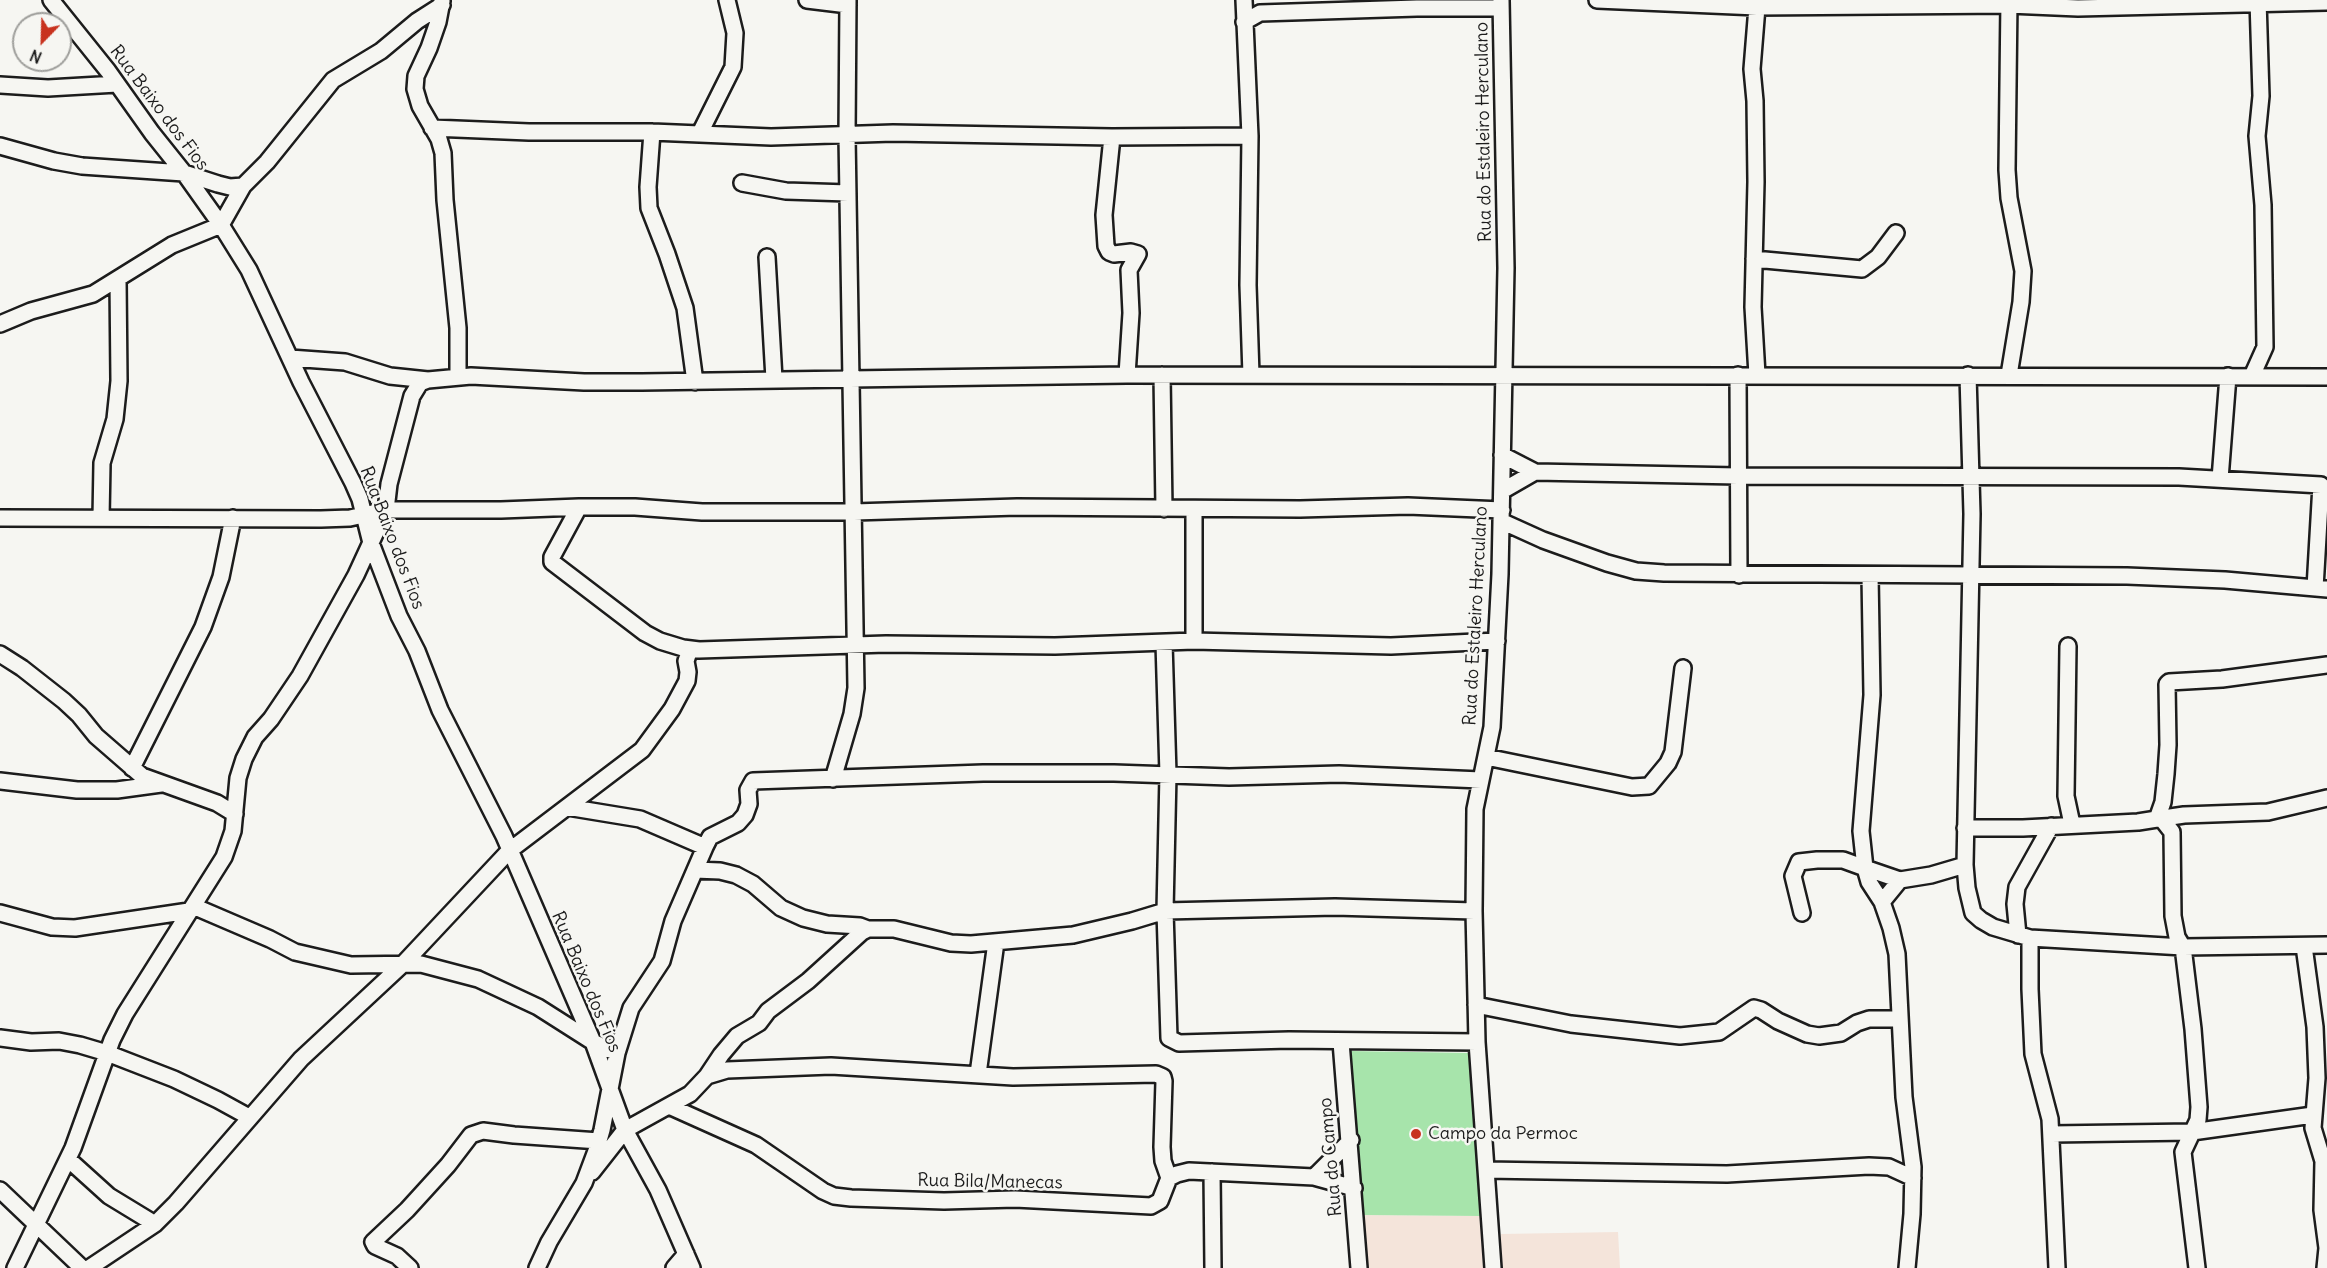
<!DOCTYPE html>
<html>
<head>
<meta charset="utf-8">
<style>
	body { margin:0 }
	#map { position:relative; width:2327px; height:1268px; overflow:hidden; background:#f6f6f2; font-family:Delius,sans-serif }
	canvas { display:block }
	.north { position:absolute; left:12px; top:12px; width:60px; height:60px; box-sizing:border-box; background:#f6f6f2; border:2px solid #9f9f9c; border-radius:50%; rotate:203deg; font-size:16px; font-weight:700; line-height:24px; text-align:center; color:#1c1c1c }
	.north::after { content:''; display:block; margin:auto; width:21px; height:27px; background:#c8321e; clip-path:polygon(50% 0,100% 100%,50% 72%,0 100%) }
</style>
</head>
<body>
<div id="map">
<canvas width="2327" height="1268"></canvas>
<div class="north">N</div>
</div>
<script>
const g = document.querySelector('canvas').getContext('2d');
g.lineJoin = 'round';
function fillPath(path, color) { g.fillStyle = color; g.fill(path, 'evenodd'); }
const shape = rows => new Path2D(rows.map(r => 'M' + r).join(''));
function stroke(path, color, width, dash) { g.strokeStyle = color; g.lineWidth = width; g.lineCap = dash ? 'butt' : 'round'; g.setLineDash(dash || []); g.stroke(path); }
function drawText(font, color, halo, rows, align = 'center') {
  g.font = font + ' Delius,sans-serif'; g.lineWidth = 5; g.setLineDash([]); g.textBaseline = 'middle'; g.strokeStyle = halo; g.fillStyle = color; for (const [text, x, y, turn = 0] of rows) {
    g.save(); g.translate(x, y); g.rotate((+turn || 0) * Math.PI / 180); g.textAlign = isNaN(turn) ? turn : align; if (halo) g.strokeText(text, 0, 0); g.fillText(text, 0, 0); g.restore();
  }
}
const built = shape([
	[1361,1215,1480,1216,1483,1268,1364,1268],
	[1618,1232,1620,1268,1501,1268,1501,1234]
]);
const green = shape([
	[1351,1051,1471,1053,1480,1216,1361,1215]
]);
const minor = shape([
	[51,0,108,71,152,133,184,173,221,225,249,270,301,382,353,483,360,499,371,543,399,616,417,651,440,710,504,836,593,1042,625,1130,658,1190,692,1268],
	[807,0,848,5],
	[1244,0,1250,136,1248,285,1251,375],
	[1597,0,1757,7,1752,69,1755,101,1756,182,1753,307,1757,375],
	[1757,0,1757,7,2009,5,2078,8,2327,2],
	[442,1,438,22,429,48,416,76,415,89,420,106,439,139,443,153,445,200,458,328,458,376],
	[1244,22,1260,13,1417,8,1501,8],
	[0,85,48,88,117,84],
	[432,128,529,132,652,132,771,137,893,133,1112,137,1250,136],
	[652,132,648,187,649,208,667,254,685,308,695,382],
	[700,133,733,67,735,33,727,0],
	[1112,137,1104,215,1106,246,1109,252,1114,254,1131,252,1138,254,1129,270,1131,313,1127,375],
	[0,146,54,161,82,166,184,173,218,184,230,187,243,186],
	[742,183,786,191,848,193],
	[767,257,774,379],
	[1754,259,1862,269,1878,257,1896,233],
	[0,324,31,311,93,294,172,245,221,225,243,186,267,162,333,80,381,51,417,21,442,5],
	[290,358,345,362,390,376,428,380],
	[1162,375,1164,509],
	[1738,375,1739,575],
	[2009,375,2021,302,2023,271,2009,198,2007,170,2009,0],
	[2252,376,2265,347,2263,205,2257,136,2261,96,2258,0],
	[1502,455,1535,472,1738,476,2179,477,2321,485,2315,588],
	[2220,479,2228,376],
	[1502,491,1535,472],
	[579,507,552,557,552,562,645,633,660,641,683,648,699,650,886,644,1055,646,1194,641,1391,646,1497,641],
	[0,518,321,519,350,518,386,510,501,510,579,507,635,507,702,512,854,512,1017,507,1300,509,1408,506,1502,510],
	[101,518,102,463,115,419,119,381,118,279],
	[1501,521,1543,540,1607,563,1636,571,1664,573,2127,576,2225,580,2327,589],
	[1194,641,1194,509],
	[1164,643,1168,774,1165,911,1169,1038,1179,1043,1289,1040,1477,1042],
	[2068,646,2066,796,2072,824],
	[0,654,22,668,64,701,79,715,96,736,142,776,217,803,235,814],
	[1486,757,1632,787,1649,786,1668,763,1673,752,1683,668],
	[132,768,203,627,221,577,233,518],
	[833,779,852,714,856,688,847,136,848,0],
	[0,781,77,790,117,790,161,784],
	[567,807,640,819,705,847],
	[2161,818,2172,832,2173,916,2177,937,2183,947,2193,1029,2199,1107,2198,1120,2183,1152,2197,1268],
	[2157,819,2184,815,2268,812,2327,798],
	[1965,828,2023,828,2138,822,2157,819,2163,802,2166,774,2168,745,2167,684,2169,682,2222,679,2327,665],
	[1965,865,1972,514,1968,375],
	[1865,868,1861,831,1872,695,1870,575],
	[695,870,720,871,736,875,753,884,781,908,803,918,827,924,860,926,868,929],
	[1900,880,1865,868,1869,882,1882,902,1891,928,1897,954,1904,1097,1913,1167,1912,1214,1907,1268],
	[1882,902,1900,880,1931,875,1965,865,1967,888,1973,913,1981,920,1993,927,2030,938,2183,947,2327,945],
	[193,906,270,939,295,952,351,965,421,964,478,979,538,1007,593,1042,617,1053],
	[0,913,52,927,75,928,189,911],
	[1802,913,1793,876,1799,862,1817,860,1843,860,1865,868],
	[2018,935,2015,904,2017,887,2051,826],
	[2030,938,2030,989,2033,1054,2050,1119,2057,1268],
	[2304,946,2315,1027,2317,1078,2313,1128,2323,1161,2322,1210,2327,1248,2325,1268],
	[1476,1005,1571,1024,1680,1036,1719,1032,1754,1008,1761,1010,1778,1021,1807,1034,1819,1036,1841,1033,1857,1023,1869,1019,1899,1019],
	[0,1038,31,1042,59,1041,80,1045,107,1053,174,1079,218,1100,249,1117],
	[1341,1042,1359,1268],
	[978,1074,996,942],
	[707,1076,727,1070,831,1066,1013,1077,1156,1074,1163,1077,1164,1081,1162,1147,1163,1161,1169,1178],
	[669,1106,756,1145,823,1191,834,1196,851,1198,944,1201,1015,1199,1151,1206,1160,1201,1169,1178,1177,1174,1189,1171,1314,1177,1354,1188],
	[2051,1134,2192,1132,2313,1115],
	[68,1159,109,1196,155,1224],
	[1486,1170,1727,1174,1869,1166,1889,1167,1913,1178],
	[592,1172,625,1130,690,1094,707,1076,721,1055,737,1036,759,1023,768,1011,808,981,862,932,868,929,894,929,951,943,971,944,1073,935,1132,921,1165,911,1335,907,1474,911],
	[1212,1172,1213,1268],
	[1314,1177,1351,1140],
	[0,1190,82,1268],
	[15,1268,73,1148,112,1040,125,1014,224,857,233,831,238,778,244,759,255,737,271,719,300,676,356,575,386,510,389,484,412,396,420,383,428,380,471,376,584,382,642,382,1127,375,2327,377],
	[89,1268,155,1224,176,1203,301,1059,403,964,509,851,642,750,672,709,687,681,688,672,686,661,690,649],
	[410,1268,397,1256,375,1246,373,1242,407,1210,448,1165,471,1135,483,1131,514,1135,599,1141],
	[537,1268,549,1242,584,1183,596,1151,602,1130,617,1053,631,1008,662,961,673,921,705,847,710,837,738,823,745,815,749,804,748,790,753,781,983,773,1114,773,1229,777,1339,774,1481,780],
	[674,1268,686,1254],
	[1493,1268,1477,1042,1474,911,1475,809,1492,727,1500,574,1506,268,1501,0]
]);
const markers = [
	[1416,1134,6,"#c8321e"]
];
const streetNames = [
	["Rua Baixo dos Fios",159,108,53],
	["Rua do Estaleiro Herculano",1484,132,-91],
	["Rua Baixo dos Fios",392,538,69],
	["Rua do Estaleiro Herculano",1476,616,-87],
	["Rua Baixo dos Fios",586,982,67],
	["Rua do Campo",1331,1157,-95],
	["Rua Bila/Manecas",990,1182,1]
];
const poiNames = [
	["Campo da Permoc",1428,1134]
];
fillPath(built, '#f4e4da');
fillPath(green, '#a7e4ab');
stroke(minor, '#1c1c1c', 20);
stroke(minor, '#f6f6f2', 15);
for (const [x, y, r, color] of markers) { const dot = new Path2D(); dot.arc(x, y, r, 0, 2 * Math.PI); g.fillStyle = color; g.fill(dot); stroke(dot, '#f6f6f2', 2); }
drawText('18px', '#1c1c1c', '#f6f6f2', streetNames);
drawText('18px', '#1c1c1c', '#f6f6f2', poiNames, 'left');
</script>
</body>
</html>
